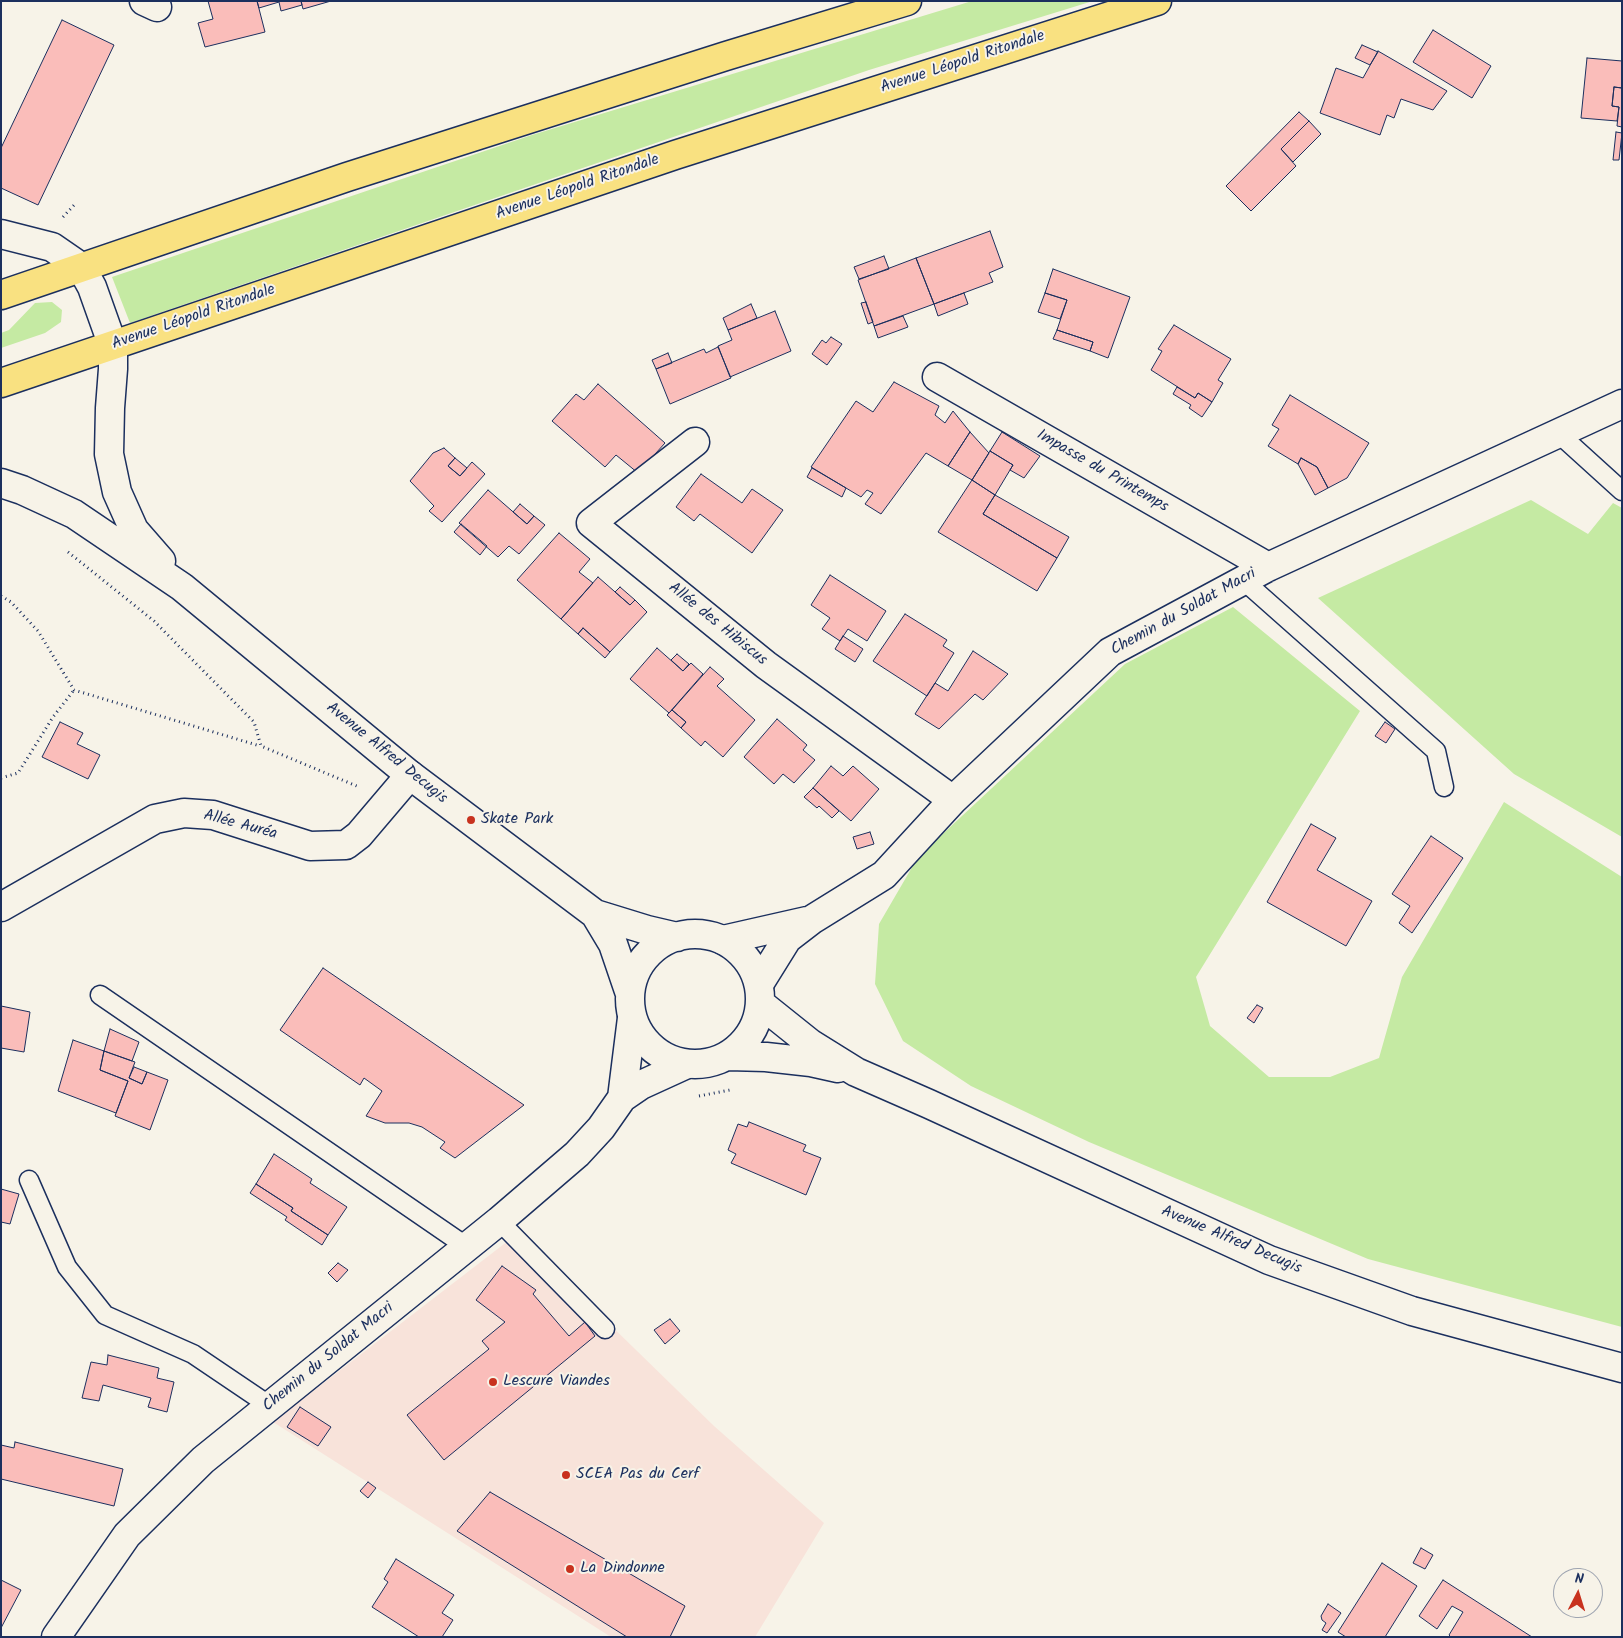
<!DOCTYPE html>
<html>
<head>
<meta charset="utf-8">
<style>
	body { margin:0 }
	#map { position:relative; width:1623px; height:1638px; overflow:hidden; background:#f7f3e8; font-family:Kalam,sans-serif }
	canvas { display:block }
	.frame { position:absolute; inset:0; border:2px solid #1b2f5e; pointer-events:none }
	.north { position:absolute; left:1553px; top:1568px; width:50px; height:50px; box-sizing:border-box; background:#f7f3e8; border:1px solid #9fa5b1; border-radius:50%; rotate:5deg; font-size:14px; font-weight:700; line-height:20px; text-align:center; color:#1b2f5e }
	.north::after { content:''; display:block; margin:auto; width:18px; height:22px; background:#c8321e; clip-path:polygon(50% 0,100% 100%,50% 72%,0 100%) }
</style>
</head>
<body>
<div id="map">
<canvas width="1623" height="1638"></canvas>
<div class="frame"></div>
<div class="north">N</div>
</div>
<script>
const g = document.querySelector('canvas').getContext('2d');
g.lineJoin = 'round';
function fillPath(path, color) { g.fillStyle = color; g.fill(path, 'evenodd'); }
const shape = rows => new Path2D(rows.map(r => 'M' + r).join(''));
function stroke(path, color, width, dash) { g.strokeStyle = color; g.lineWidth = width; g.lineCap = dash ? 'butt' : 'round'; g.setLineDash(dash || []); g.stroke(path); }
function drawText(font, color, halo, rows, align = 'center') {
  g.font = font + ' Kalam,sans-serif'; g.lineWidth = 4; g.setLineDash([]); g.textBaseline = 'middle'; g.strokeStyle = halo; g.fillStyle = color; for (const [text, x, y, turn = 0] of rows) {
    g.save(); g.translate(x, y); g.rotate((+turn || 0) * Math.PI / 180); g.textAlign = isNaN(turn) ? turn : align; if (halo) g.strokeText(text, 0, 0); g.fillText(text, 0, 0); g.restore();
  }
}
const built = shape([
	[517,1234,714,1426,824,1523,755,1637,611,1637,273,1422]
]);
const green = shape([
	[972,1,1093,1,869,70,130,323,112,277,532,135],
	[52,302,62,310,61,322,45,333,1,348,1,333,9,330,35,303],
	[1531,500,1588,534,1613,503,1622,508,1622,837,1514,774,1318,598],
	[1233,607,1360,711,1196,977,1210,1026,1269,1077,1330,1077,1379,1058,1402,977,1504,802,1622,877,1622,1327,1368,1259,1089,1142,971,1086,903,1041,875,984,879,924,918,857,1125,664]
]);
const building = shape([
	[208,1,257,1,265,32,205,47,198,23,213,19,208,1],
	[257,1,301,1,302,5,281,11,279,2,259,8,257,1],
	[301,1,331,1,303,9,301,1],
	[62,20,114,45,38,205,1,188,1,148,62,20],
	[1433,30,1491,66,1472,98,1413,62,1433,30],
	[1362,45,1378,52,1370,65,1355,58,1362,45],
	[1378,51,1447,91,1433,110,1401,99,1394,118,1387,115,1380,135,1320,113,1336,68,1363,78,1378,51],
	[1587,58,1622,61,1622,88,1614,87,1612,106,1619,107,1617,121,1581,118,1587,58],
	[1614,87,1622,88,1622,127,1617,126,1619,107,1612,106,1614,87],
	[1299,112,1309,121,1281,149,1296,166,1251,211,1226,186,1299,112],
	[1309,121,1321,134,1293,162,1281,149,1309,121],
	[1616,132,1622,133,1619,160,1613,160,1616,132],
	[990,231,1003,267,989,273,993,282,934,304,916,258,990,231],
	[884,256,889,269,859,279,854,267,884,256],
	[916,258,934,304,874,326,858,280,916,258],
	[1053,269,1130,297,1108,358,1090,351,1093,342,1057,330,1067,300,1045,293,1053,269],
	[964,293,968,304,938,316,934,304,964,293],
	[1045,293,1067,300,1060,319,1038,312,1045,293],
	[866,302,873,322,868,324,861,303,866,302],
	[751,304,757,318,728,330,723,318,751,304],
	[775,311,791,351,730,377,718,346,732,340,728,330,775,311],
	[903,316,908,327,878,338,874,326,903,316],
	[1174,325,1231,359,1218,380,1223,383,1212,402,1198,393,1195,398,1151,370,1162,351,1158,349,1174,325],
	[1057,330,1093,342,1090,351,1053,339,1057,330],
	[831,337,842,344,827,365,812,354,822,340,826,343,831,337],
	[718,347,731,378,670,404,656,369,704,349,706,353,718,347],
	[668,353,672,363,656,369,652,360,668,353],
	[894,382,939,406,935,415,945,423,953,411,970,432,948,466,926,453,881,514,865,504,873,493,867,490,861,497,811,467,856,401,873,412,894,382],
	[598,384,665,443,638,473,616,455,605,467,552,421,576,394,584,400,598,384],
	[1177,387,1195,398,1198,393,1212,402,1202,417,1189,408,1191,405,1173,394,1177,387],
	[1290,395,1369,443,1347,478,1328,488,1317,467,1301,458,1298,464,1268,446,1279,429,1272,425,1290,395],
	[970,432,989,453,972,480,948,466,970,432],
	[1002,432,1040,456,1024,478,1010,470,1013,465,990,451,1002,432],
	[444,448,455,458,448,466,460,476,472,462,485,474,442,522,429,511,434,506,410,481,433,453,444,448],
	[990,451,1013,465,995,495,972,480,990,451],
	[455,458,467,468,460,476,448,466,455,458],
	[1301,458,1317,467,1328,488,1315,495,1298,464,1301,458],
	[812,468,846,488,842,497,807,477,812,468],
	[701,474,742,503,752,489,783,510,752,553,700,514,694,521,676,507,701,474],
	[972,480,995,495,983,514,1057,558,1037,591,938,532,972,480],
	[488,490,527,524,534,516,545,525,519,554,509,546,498,557,459,523,488,490],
	[995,495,1069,537,1057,558,983,514,995,495],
	[520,504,534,516,527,524,513,512,520,504],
	[461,524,487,546,480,555,454,532,461,524],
	[559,533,590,559,579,572,593,583,561,619,517,580,559,533],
	[830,575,886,611,867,641,848,629,840,641,822,629,830,618,811,605,830,575],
	[598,577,630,605,635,600,647,612,610,652,583,628,578,634,561,619,598,577],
	[620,587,635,600,630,605,615,592,620,587],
	[905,614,947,640,943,646,954,653,927,696,873,661,905,614],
	[583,628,610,652,605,658,578,634,583,628],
	[843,636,863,649,855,662,835,649,843,636],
	[657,648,683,671,691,663,703,674,669,713,630,679,657,648],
	[973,651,1008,674,983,700,975,694,939,729,915,714,935,683,948,691,973,651],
	[677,654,689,664,683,671,671,660,677,654],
	[710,667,724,679,717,686,755,720,723,757,705,741,701,746,681,728,686,722,672,710,710,667],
	[672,710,686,722,681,728,667,715,672,710],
	[777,719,807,745,803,750,815,760,794,783,783,774,774,784,744,757,777,719],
	[60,722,83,733,77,744,100,755,88,779,42,757,60,722],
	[1385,722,1395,729,1386,743,1375,736,1385,722],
	[831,766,843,776,853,766,879,789,851,821,813,788,831,766],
	[813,788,839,811,832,818,819,806,817,808,804,797,813,788],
	[1311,824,1336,838,1317,870,1372,901,1346,946,1267,902,1311,824],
	[870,832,874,844,857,849,853,837,870,832],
	[1431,836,1463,858,1412,933,1399,923,1410,906,1392,894,1431,836],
	[323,968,524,1105,455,1158,440,1148,445,1142,422,1127,409,1123,385,1123,366,1116,382,1091,364,1078,360,1085,280,1030,323,968],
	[1257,1005,1263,1008,1254,1023,1247,1018,1257,1005],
	[1,1006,30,1012,24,1052,1,1048,1,1006],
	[110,1029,139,1042,132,1061,104,1051,110,1029],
	[73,1040,104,1051,100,1070,128,1081,116,1113,58,1091,73,1040],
	[104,1051,135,1062,129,1078,142,1084,147,1072,168,1080,150,1130,115,1116,128,1081,100,1070,104,1051],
	[134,1067,147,1072,142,1084,129,1078,134,1067],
	[749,1122,806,1145,803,1151,821,1158,806,1195,731,1163,736,1154,728,1150,738,1124,747,1127,749,1122],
	[274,1154,312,1179,310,1183,347,1207,328,1235,291,1211,293,1208,256,1184,274,1154],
	[256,1184,293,1208,291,1211,328,1235,322,1245,285,1220,287,1217,250,1193,256,1184],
	[1,1189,19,1194,10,1224,1,1222,1,1189],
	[338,1263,348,1270,337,1282,328,1273,338,1263],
	[502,1266,536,1290,533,1294,569,1336,585,1322,595,1336,444,1460,407,1415,489,1349,482,1341,505,1322,476,1300,502,1266],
	[670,1319,680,1331,665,1344,654,1330,670,1319],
	[108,1355,159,1368,157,1378,174,1382,167,1412,148,1407,151,1398,103,1385,99,1401,82,1398,91,1362,107,1365,108,1355],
	[300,1407,331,1427,318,1446,287,1427,300,1407],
	[15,1442,123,1469,114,1506,1,1479,1,1445,14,1448,15,1442],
	[368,1482,376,1488,368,1498,360,1491,368,1482],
	[490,1492,685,1606,670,1637,627,1637,457,1531,490,1492],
	[1421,1548,1433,1555,1425,1569,1413,1563,1421,1548],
	[396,1559,454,1595,442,1613,453,1620,442,1637,419,1637,372,1607,388,1582,384,1579,396,1559],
	[1382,1563,1417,1586,1385,1637,1346,1637,1338,1632,1382,1563],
	[1,1580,21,1590,1,1628,1,1580],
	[1443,1580,1532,1637,1451,1637,1449,1635,1463,1612,1452,1606,1437,1629,1419,1616,1443,1580],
	[1328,1604,1341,1613,1327,1633,1322,1630,1326,1623,1322,1620,1321,1616,1328,1604]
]);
const path = shape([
	[63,217,76,203],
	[68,552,154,621,254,722,261,746,359,787],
	[1,596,11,602,38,631,74,690,260,746],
	[1,778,18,773,53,717,74,690],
	[699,1096,730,1090]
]);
const lane = shape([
	[1558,433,1622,491],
	[1243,580,1436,751,1444,787],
	[100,995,467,1247],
	[29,1180,67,1267,105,1315,193,1354,270,1406],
	[499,1221,605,1329]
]);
const street = shape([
	[144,1,157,7],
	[937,377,1268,567],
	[695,442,591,523,766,665,953,800],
	[1,907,155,819,184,813,213,815,310,846,346,845,359,835,410,775],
	[723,940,807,921],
	[759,984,787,939,813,919,884,875,953,800,1110,652,1268,567,1622,404],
	[622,1098,632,1018],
	[56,1637,127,1535,203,1460,499,1221,577,1154,601,1128,622,1098,641,1085,687,1064]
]);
const secondary = shape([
	[1,234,52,247,81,267,92,287,113,346,113,369,110,408,109,454,117,492,134,530,161,561],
	[1,483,22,490,74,514,182,587,410,775,595,914,647,930,677,937],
	[595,914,613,944,629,991],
	'630 999a65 65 0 1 1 130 0a65 65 0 1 1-130 0Z',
	[761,1004,811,1044,856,1072,929,1104,1269,1260,1412,1311,1622,1368],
	[728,1056,766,1057,811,1062,838,1068]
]);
const highway = shape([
	[1,295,347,177,726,56,907,1],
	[1,383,675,155,1157,1]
]);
const markers = [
	[471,820,5,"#c8321e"],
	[493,1382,5,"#c8321e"],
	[566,1475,5,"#c8321e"],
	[570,1569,5,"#c8321e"]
];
const streetNames = [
	["Avenue Léopold Ritondale",963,63,-18],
	["Avenue Léopold Ritondale",578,188,-19],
	["Avenue Léopold Ritondale",194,318,-19],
	["Impasse du Printemps",1102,472,30],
	["Chemin du Soldat Macri",1184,613,-29],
	["Allée des Hibiscus",717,625,39],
	["Avenue Alfred Decugis",386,754,39],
	["Allée Auréa",240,826,15],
	["Avenue Alfred Decugis",1231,1241,23],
	["Chemin du Soldat Macri",329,1358,-39]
];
const poiNames = [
	["Skate Park",481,820],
	["Lescure Viandes",503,1382],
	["SCEA Pas du Cerf",576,1475],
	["La Dindonne",580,1569]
];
fillPath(built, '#f8e3da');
fillPath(green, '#c5eaa3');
fillPath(building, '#fabdba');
stroke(building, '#1b2f5e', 1);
stroke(lane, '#1b2f5e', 21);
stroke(street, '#1b2f5e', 31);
stroke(secondary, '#1b2f5e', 31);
stroke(highway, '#1b2f5e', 31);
stroke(path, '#1b2f5e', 3, [1, 4]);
stroke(lane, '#f7f3e8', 18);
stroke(street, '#f7f3e8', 28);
stroke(secondary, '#f7f3e8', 28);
stroke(highway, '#f9e181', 28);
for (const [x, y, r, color] of markers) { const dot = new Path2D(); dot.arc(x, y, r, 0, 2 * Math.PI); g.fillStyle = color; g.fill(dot); stroke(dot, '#f7f3e8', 2); }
drawText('16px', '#1b2f5e', '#f7f3e8', streetNames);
drawText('16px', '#1b2f5e', '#f7f3e8', poiNames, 'left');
</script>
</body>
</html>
